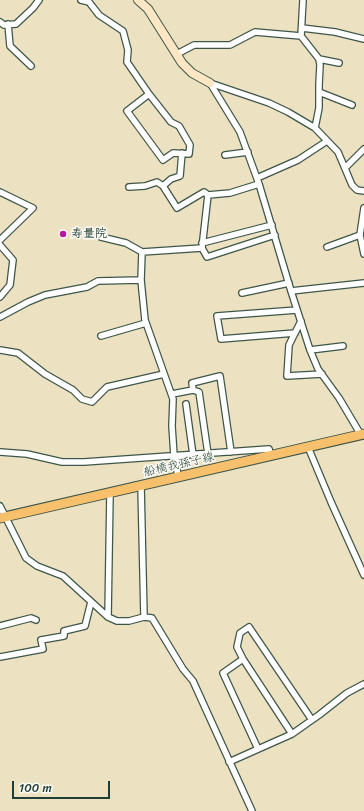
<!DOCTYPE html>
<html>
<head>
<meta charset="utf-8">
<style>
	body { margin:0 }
	#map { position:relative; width:364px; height:811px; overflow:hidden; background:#ece1c1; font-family:Sriracha,sans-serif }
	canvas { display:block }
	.scale { position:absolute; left:12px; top:781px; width:98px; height:18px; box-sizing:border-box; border:2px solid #1f3d34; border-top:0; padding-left:5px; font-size:12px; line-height:14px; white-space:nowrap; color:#1f3d34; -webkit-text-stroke:3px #fdfcf7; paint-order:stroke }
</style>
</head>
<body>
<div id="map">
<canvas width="364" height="811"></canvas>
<div class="scale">100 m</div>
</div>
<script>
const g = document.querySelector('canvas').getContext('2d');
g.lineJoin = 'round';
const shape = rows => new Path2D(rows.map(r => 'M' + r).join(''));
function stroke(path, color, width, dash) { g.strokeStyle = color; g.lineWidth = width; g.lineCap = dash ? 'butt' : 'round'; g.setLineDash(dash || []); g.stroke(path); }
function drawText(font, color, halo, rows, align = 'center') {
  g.font = font + ' Sriracha,"Klee One",sans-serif'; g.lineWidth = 3; g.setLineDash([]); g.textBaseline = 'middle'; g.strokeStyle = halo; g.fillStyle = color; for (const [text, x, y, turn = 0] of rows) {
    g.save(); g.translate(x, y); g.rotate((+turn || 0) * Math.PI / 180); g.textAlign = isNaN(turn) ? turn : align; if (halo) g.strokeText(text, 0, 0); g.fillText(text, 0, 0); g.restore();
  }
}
const street = shape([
	[81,0,89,2,99,15,123,31,128,50,127,62,149,94,171,122,179,126,190,145,189,154,173,153,163,160,127,111,149,94],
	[303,0,301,36,319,59,320,65,319,85,319,108,315,128,338,152,352,185,357,190,364,191],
	[0,22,4,25,16,24,33,8,39,0],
	[8,24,10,46,31,66],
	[302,28,335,32,364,39],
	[177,54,194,45,230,45,255,32,301,36],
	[319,59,339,63],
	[210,83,240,132,259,184,291,291,310,350,318,369,339,398,361,435],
	[210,83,269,103,288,112,315,128],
	[319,92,352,105],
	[225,155,248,152],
	[345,168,364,149],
	[257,178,298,160,327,141],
	[163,186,171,179,180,176,182,153],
	[129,187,145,186,157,182,163,186,177,208,204,192,208,195,230,193,259,184],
	[0,192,33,208,0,240],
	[364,208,360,235,364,254],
	[101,237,126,243,142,252,202,248,208,195],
	[202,243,272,225],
	[0,245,13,260,10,285,0,297],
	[327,247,360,235],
	[202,248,207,257,275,235],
	[142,252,141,280,145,320,173,399,172,426,174,456],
	[291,291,364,283],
	[242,293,289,283],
	[0,317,28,302,45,295,87,287,98,281,141,280],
	[301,321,289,345,287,376,322,374],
	[295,333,221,339,217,316,297,310],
	[101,336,146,323],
	[0,350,18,353,45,374,73,390,82,399,92,402,107,387,164,374],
	[310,350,343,346],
	[193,390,199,392,208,454],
	[172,394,193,390,192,383,220,376,231,452],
	[186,404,193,455],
	[308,447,331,502,364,575],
	[0,452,27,454,62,462,84,462,269,449,271,456],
	[175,456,178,477],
	[141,486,144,617],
	[0,506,26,558,37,566,63,576,108,617,117,621,129,621,144,617,152,618,183,669,193,681,252,811],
	[108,617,110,493],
	[0,626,31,618,36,620],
	[0,657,43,649,41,640,64,636,64,631,85,626,91,602],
	[243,659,292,734],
	[258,749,223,673,243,659,237,647,240,633,249,627,312,720],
	[229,762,292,734,319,715,347,693,364,684]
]);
const secondary = shape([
	[138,0,148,9,182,63,192,73,210,83]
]);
const primary = shape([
	[0,518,364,434]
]);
const markers = [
	[63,234,4,"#b5179e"]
];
const poiNames = [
	["寿量院",71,234]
];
const streetNames = [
	["船橋我孫子線",179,465,-13]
];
stroke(street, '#3e5649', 8);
stroke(secondary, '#3e5649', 10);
stroke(primary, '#3e5649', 11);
stroke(street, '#fff', 5.5);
stroke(secondary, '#fce6c4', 8);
stroke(primary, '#f7c06c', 9);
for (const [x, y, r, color] of markers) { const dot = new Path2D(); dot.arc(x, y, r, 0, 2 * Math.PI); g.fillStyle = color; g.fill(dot); stroke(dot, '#fdfcf7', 1.5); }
drawText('bold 12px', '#1f3d34', '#fdfcf7', poiNames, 'left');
drawText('12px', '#1f3d34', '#fdfcf7', streetNames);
</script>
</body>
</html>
